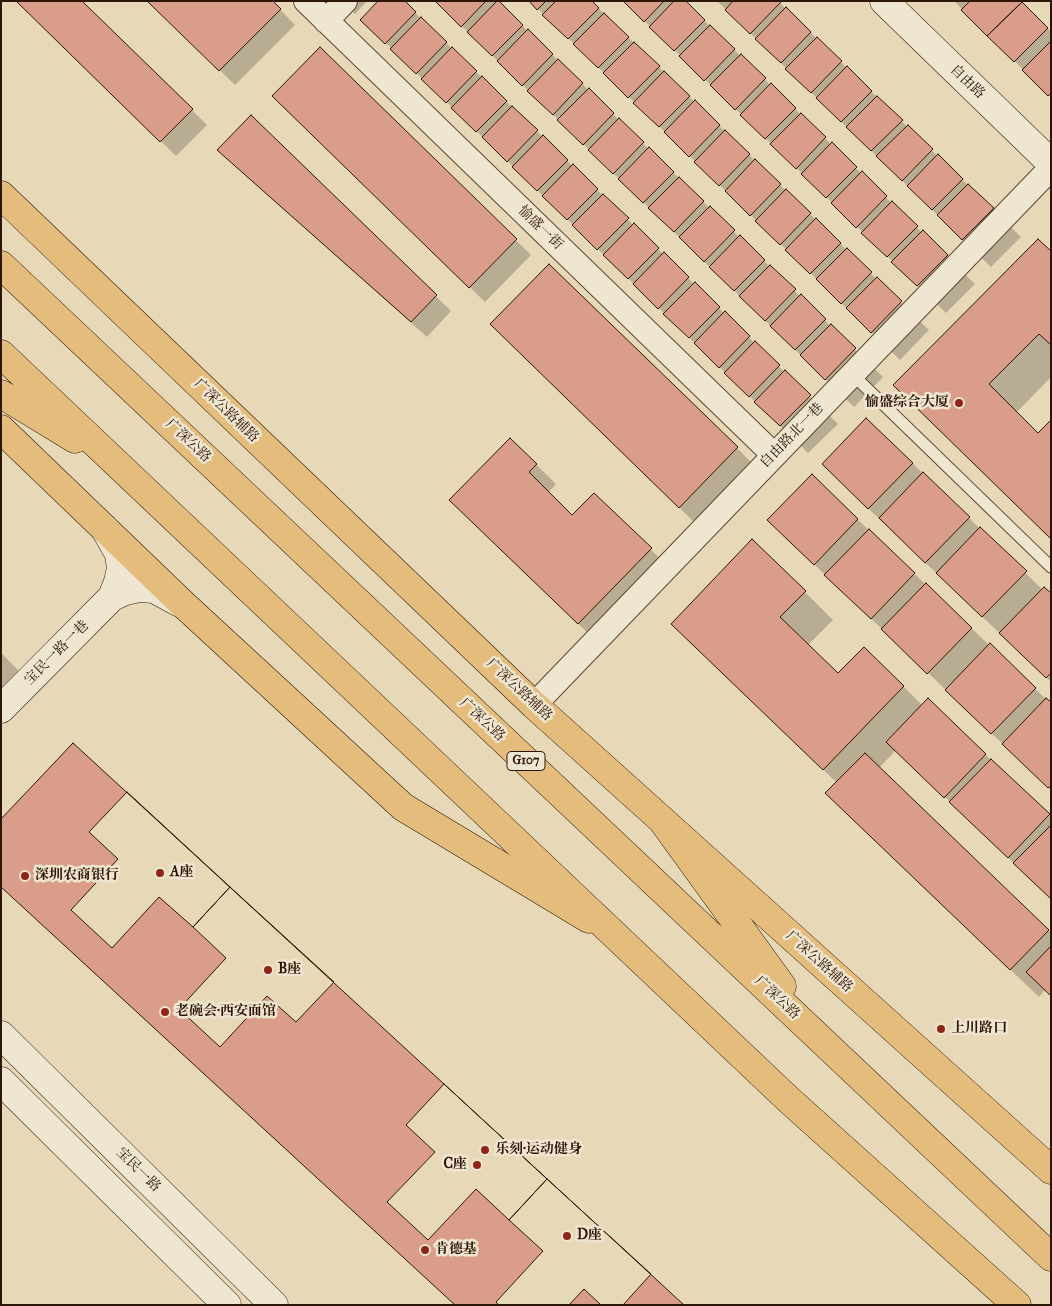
<!DOCTYPE html>
<html>
<head>
<meta charset="utf-8">
<style>
	body { margin:0 }
	#map { position:relative; width:1052px; height:1306px; overflow:hidden; background:#e7d9b8; font-family:"IM FELL Great Primer",serif }
	canvas { display:block }
	.frame { position:absolute; inset:0; border:2px solid #2e1604; pointer-events:none }
</style>
</head>
<body>
<div id="map">
<canvas width="1052" height="1306"></canvas>
<div class="frame"></div>
</div>
<script>
const g = document.querySelector('canvas').getContext('2d');
g.lineJoin = 'round';
function fillPath(path, color) { g.fillStyle = color; g.fill(path, 'evenodd'); }
const shape = rows => new Path2D(rows.map(r => 'M' + r).join(''));
function stroke(path, color, width, dash) { g.strokeStyle = color; g.lineWidth = width; g.lineCap = dash ? 'butt' : 'round'; g.setLineDash(dash || []); g.stroke(path); }
function drawText(font, color, halo, rows, align = 'center') {
  g.font = font + ' "IM FELL Great Primer","Noto Serif SC",serif'; g.lineWidth = 5; g.setLineDash([]); g.textBaseline = 'middle'; g.strokeStyle = halo; g.fillStyle = color; for (const [text, x, y, turn = 0] of rows) {
    g.save(); g.translate(x, y); g.rotate((+turn || 0) * Math.PI / 180); g.textAlign = isNaN(turn) ? turn : align; if (halo) g.strokeText(text, 0, 0); g.fillText(text, 0, 0); g.restore();
  }
}
const shadow = shape([
	[18,1,192,110,207,125,176,156],
	[149,1,272,1,295,25,235,85],
	[342,1,367,1,355,14],
	[403,1,838,424,808,453,362,20],
	[436,1,498,2,883,377,854,407],
	[530,1,591,1,929,330,900,360],
	[624,1,684,1,975,284,946,313],
	[717,1,778,1,1021,237,991,267],
	[954,1,1020,1,1051,32,1051,97],
	[320,49,531,255,485,302,289,110],
	[251,117,451,311,427,337,234,165],
	[1051,253,1051,377,1016,413,1051,538,923,413],
	[506,339,737,448,752,463,694,522],
	[867,419,1043,590,1051,595,1051,682,851,492],
	[510,439,556,484,548,493,572,516,594,494,671,569,598,643,471,520],
	[812,476,1051,704,1051,790,797,548],
	[805,592,833,620,807,646,838,675,903,686,923,706,928,700,1051,817,1051,899,896,750,879,768,1051,933,1051,995,1045,990,1039,997,855,821,837,783,700,651],
	[1,653,32,684,1,714]
]);
const building = shape([
	[16,1,82,1,193,109,160,142,16,1],
	[147,1,273,1,281,9,219,71,147,1],
	[378,1,405,1,416,12,385,44,360,20,378,1],
	[437,1,486,1,461,27,436,2,437,1],
	[497,1,499,1,523,25,492,56,467,32,497,1],
	[529,1,546,1,537,10,529,1],
	[556,1,592,1,599,8,568,39,542,15,556,1],
	[623,1,664,1,644,22,623,1],
	[674,1,686,1,705,20,674,51,649,27,674,1],
	[733,1,780,1,781,2,750,34,725,10,733,1],
	[970,1,1021,1,1022,2,987,36,961,10,970,1],
	[1022,2,1048,28,1014,62,987,36,1022,2],
	[786,7,811,32,781,63,755,39,786,7],
	[604,13,629,37,598,68,573,44,604,13],
	[421,17,447,42,416,74,390,49,421,17],
	[710,25,735,49,704,81,679,56,710,25],
	[528,29,553,54,522,86,497,61,528,29],
	[817,37,842,61,811,93,785,69,817,37],
	[1051,41,1051,93,1048,96,1022,70,1051,41],
	[634,42,660,66,628,98,603,73,634,42],
	[320,47,517,239,469,288,272,96,320,47],
	[452,47,477,71,446,103,421,79,452,47],
	[741,54,766,78,735,110,710,85,741,54],
	[558,59,583,83,553,115,527,91,558,59],
	[847,66,872,91,841,122,816,98,847,66],
	[664,71,690,96,659,127,633,103,664,71],
	[482,76,507,101,476,132,451,108,482,76],
	[771,83,796,108,765,139,740,115,771,83],
	[589,88,614,113,583,145,557,120,589,88],
	[877,96,903,120,871,151,846,127,877,96],
	[695,100,720,125,689,157,664,132,695,100],
	[512,106,538,130,507,162,482,137,512,106],
	[801,113,826,137,796,169,770,144,801,113],
	[251,115,437,295,411,322,217,150,251,115],
	[619,118,644,142,613,174,588,150,619,118],
	[908,125,933,149,902,181,876,156,908,125],
	[725,130,750,154,719,186,694,162,725,130],
	[543,135,568,160,537,191,512,167,543,135],
	[832,142,857,167,826,198,801,174,832,142],
	[649,147,674,172,643,203,618,179,649,147],
	[938,154,963,179,932,210,907,186,938,154],
	[755,159,781,184,750,216,725,191,755,159],
	[573,164,598,189,567,220,542,196,573,164],
	[862,171,887,196,856,228,831,203,862,171],
	[679,177,704,201,674,232,648,208,679,177],
	[968,184,994,208,962,240,937,215,968,184],
	[786,189,811,213,780,245,755,221,786,189],
	[603,194,629,218,597,250,572,225,603,194],
	[892,201,918,226,887,257,861,233,892,201],
	[710,206,735,230,704,262,679,237,710,206],
	[816,218,841,243,810,274,785,250,816,218],
	[634,223,659,248,628,279,603,255,634,223],
	[923,230,948,255,917,286,891,262,923,230],
	[740,235,765,260,734,291,709,267,740,235],
	[1038,239,1051,251,1051,345,1039,334,989,384,1038,433,1051,420,1051,539,893,385,1038,239],
	[847,248,872,272,841,304,816,279,847,248],
	[664,252,689,277,658,309,633,284,664,252],
	[549,264,738,447,679,508,490,324,549,264],
	[770,265,796,289,765,321,739,296,770,265],
	[877,277,902,301,871,333,846,308,877,277],
	[695,282,720,307,689,338,663,314,695,282],
	[801,294,826,319,795,350,770,326,801,294],
	[725,311,750,336,719,368,694,343,725,311],
	[831,324,856,348,825,380,800,355,831,324],
	[755,341,780,365,749,397,724,373,755,341],
	[785,370,811,395,780,426,754,402,785,370],
	[866,418,913,463,868,509,822,464,866,418],
	[510,438,537,464,529,472,572,515,594,493,652,548,578,624,449,500,510,438],
	[923,472,970,517,925,563,879,518,923,472],
	[812,474,858,519,814,565,767,520,812,474],
	[980,527,1027,571,982,617,936,573,980,527],
	[869,529,915,573,871,619,824,575,869,529],
	[752,539,806,591,780,617,838,673,864,647,904,686,823,770,671,624,752,539],
	[926,583,972,628,927,674,881,629,926,583],
	[1044,587,1051,593,1051,673,1046,678,999,633,1044,587],
	[990,643,1036,688,991,734,945,690,990,643],
	[928,698,986,754,944,798,886,742,928,698],
	[1046,698,1051,702,1051,786,1048,788,1002,744,1046,698],
	[73,743,444,1084,684,1305,455,1305,1,887,1,819,73,743],
	[865,753,1049,930,1010,970,825,793,865,753],
	[991,759,1050,814,1008,858,949,802,991,759],
	[127,792,230,887,193,927,159,897,112,948,71,910,118,859,89,832,127,792],
	[1051,825,1051,899,1013,863,1051,825],
	[230,887,334,982,296,1022,267,996,220,1047,179,1009,226,958,193,927,230,887],
	[1051,946,1051,996,1026,972,1051,946],
	[444,1084,547,1179,509,1220,476,1189,428,1240,387,1202,435,1152,406,1125,444,1084],
	[547,1179,651,1274,623,1305,601,1305,584,1289,569,1305,499,1305,496,1302,543,1251,509,1220,547,1179]
]);
const lane = shape([
	[852,374,1051,567]
]);
const street = shape([
	[306,1,774,455],
	[326,21,345,1],
	[534,705,1051,168]
]);
const secondary = shape([
	[884,1,1051,163],
	[105,529,119,554,121,568,118,582,112,597],
	[1,709,112,597,125,591,139,588,154,589,180,603],
	[1,1035,274,1305],
	[1,1081,227,1305]
]);
const primary = shape([
	[1,195,534,705,1051,1170],
	[1,429,183,604,403,807,589,919]
]);
const highway = shape([
	[1,265,1051,1257],
	[1,354,789,1100,1017,1305],
	[1,394,75,439],
	[664,823,782,986]
]);
const markers = [
	[959,403,5,"#8f2418"],
	[160,873,5,"#8f2418"],
	[25,876,5,"#8f2418"],
	[268,970,5,"#8f2418"],
	[165,1012,5,"#8f2418"],
	[941,1029,5,"#8f2418"],
	[485,1150,5,"#8f2418"],
	[477,1165,5,"#8f2418"],
	[567,1236,5,"#8f2418"],
	[425,1250,5,"#8f2418"]
];
const shields = [
	[526,761,38]
];
const shieldNames = [
	["G107",526,761]
];
const streetNames = [
	["自由路",967,82,44],
	["愉盛一街",540,228,44],
	["广深公路辅路",226,411,44],
	["自由路北一巷",792,436,-46],
	["广深公路",188,441,43],
	["宝民一路一巷",57,653,-45],
	["广深公路辅路",519,690,43],
	["广深公路",482,720,43],
	["广深公路辅路",819,962,42],
	["广深公路",777,998,43],
	["宝民一路",138,1170,45]
];
const poiNames = [
	["愉盛综合大厦",949,403,"right"],
	["A座",170,873],
	["深圳农商银行",35,876],
	["B座",278,970],
	["老碗会·西安面馆",175,1012],
	["上川路口",951,1029],
	["乐刻·运动健身",495,1150],
	["C座",467,1165,"right"],
	["D座",577,1236],
	["肯德基",435,1250]
];
fillPath(shadow, '#0003');
fillPath(building, '#d99d89');
stroke(building, '#2e1604', 1);
stroke(lane, '#5c4731', 13);
stroke(street, '#5c4731', 26);
stroke(secondary, '#2e1604', 29);
stroke(primary, '#2e1604', 29);
stroke(highway, '#2e1604', 29);
stroke(lane, '#efe6d1', 11);
stroke(street, '#efe6d1', 24);
stroke(secondary, '#efe6d1', 28);
stroke(primary, '#e4bc7c', 28);
stroke(highway, '#e4bc7c', 28);
for (const [x, y, r, color] of markers) { const dot = new Path2D(); dot.arc(x, y, r, 0, 2 * Math.PI); g.fillStyle = color; g.fill(dot); stroke(dot, '#efe6d1', 2); }
for (const [x, y, w] of shields) { const box = new Path2D(); box.roundRect(x - w / 2, y - 9.5, w, 19, 4); g.fillStyle = '#efe6d1'; g.fill(box); stroke(box, '#2e1604', 1); }
drawText('bold 12px', '#2e1604', null, shieldNames);
drawText('14px', '#2e1604', '#efe6d1', streetNames);
drawText('bold 14px', '#2e1604', '#efe6d1', poiNames, 'left');
</script>
</body>
</html>
